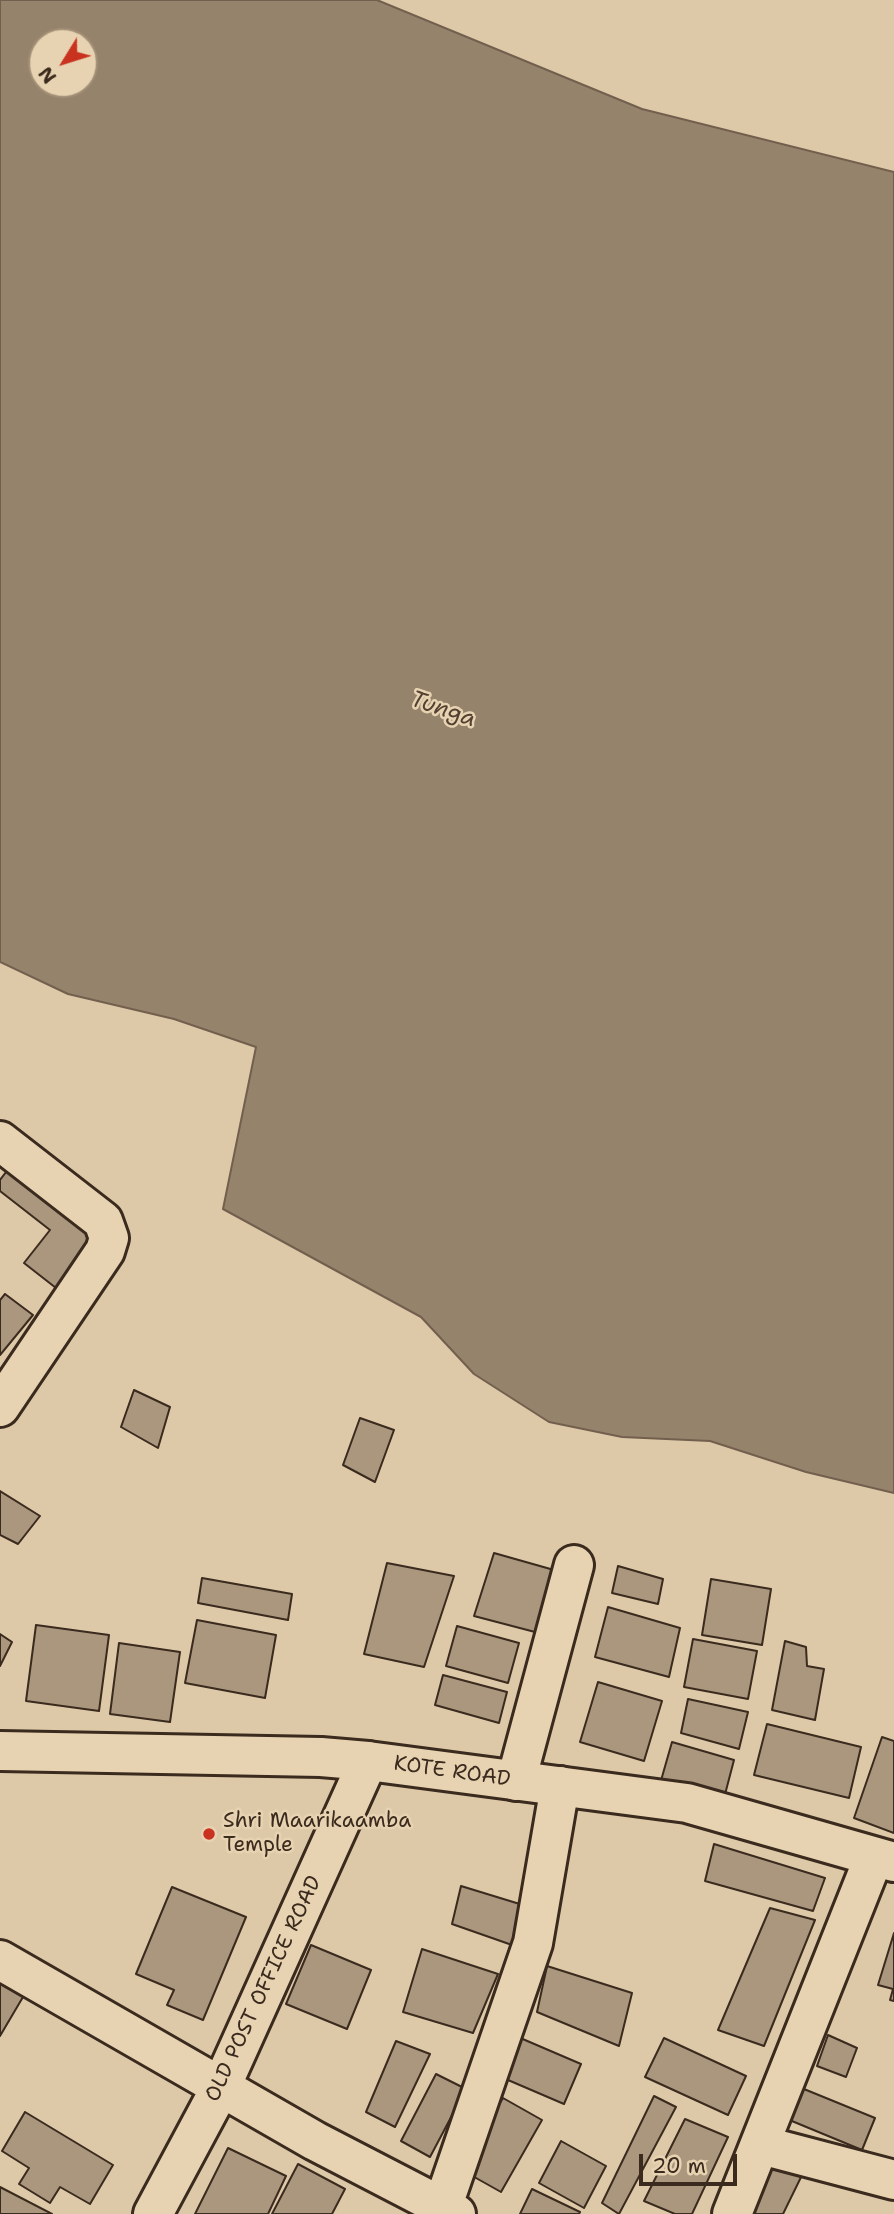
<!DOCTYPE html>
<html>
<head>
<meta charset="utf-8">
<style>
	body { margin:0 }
	#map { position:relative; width:894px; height:2214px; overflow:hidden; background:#ddc9a8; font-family:"Shantell Sans",sans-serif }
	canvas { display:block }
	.north { position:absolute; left:28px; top:28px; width:70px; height:70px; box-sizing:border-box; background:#e7d3b1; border:2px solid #a28f76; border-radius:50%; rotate:232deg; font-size:19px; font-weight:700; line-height:28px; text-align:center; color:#3b2a1e }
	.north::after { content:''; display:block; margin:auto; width:24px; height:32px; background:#c8321e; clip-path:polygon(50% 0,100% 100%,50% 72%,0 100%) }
	.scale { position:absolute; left:639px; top:2154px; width:98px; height:32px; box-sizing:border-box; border:4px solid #3b2a1e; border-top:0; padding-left:9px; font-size:21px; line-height:24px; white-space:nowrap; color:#3b2a1e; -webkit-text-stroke:5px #e7d3b1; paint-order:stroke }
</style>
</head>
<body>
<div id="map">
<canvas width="894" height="2214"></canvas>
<div class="north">N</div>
<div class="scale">20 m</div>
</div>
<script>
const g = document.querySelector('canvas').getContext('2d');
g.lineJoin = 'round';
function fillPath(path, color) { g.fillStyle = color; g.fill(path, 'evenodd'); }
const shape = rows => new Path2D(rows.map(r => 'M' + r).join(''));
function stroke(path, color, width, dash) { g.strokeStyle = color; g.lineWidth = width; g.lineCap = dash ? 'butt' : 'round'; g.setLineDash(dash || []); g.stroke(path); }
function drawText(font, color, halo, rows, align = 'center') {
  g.font = font + ' "Shantell Sans",sans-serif'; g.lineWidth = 5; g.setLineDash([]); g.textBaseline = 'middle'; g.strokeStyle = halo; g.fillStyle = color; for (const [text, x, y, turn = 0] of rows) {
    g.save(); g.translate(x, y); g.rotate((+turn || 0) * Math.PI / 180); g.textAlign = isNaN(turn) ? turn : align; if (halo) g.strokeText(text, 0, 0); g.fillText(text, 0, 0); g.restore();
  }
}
const water = shape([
	[0,0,377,0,642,109,894,172,894,1493,806,1472,710,1441,622,1437,549,1422,474,1374,421,1317,223,1209,256,1047,174,1019,68,994,0,962,0,0],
	[42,42,84,42,84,84,42,84,42,42]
]);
const building = shape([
	[16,1159,103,1227,56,1288,24,1263,50,1230,0,1191,0,1180,16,1159],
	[5,1294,33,1315,0,1355,0,1300,5,1294],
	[134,1390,170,1407,158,1448,121,1427,134,1390],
	[360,1418,394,1430,375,1482,343,1465,360,1418],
	[0,1491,40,1516,18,1544,0,1535,0,1491],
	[494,1553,554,1570,535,1632,474,1616,494,1553],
	[387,1563,454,1576,424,1667,364,1654,387,1563],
	[618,1566,663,1579,658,1604,612,1593,618,1566],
	[202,1578,292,1594,288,1620,198,1603,202,1578],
	[711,1579,771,1589,762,1645,702,1635,711,1579],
	[608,1607,680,1628,669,1677,595,1657,608,1607],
	[197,1620,276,1635,265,1698,185,1683,197,1620],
	[36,1625,109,1635,99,1711,26,1701,36,1625],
	[457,1626,519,1643,508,1683,446,1666,457,1626],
	[0,1634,12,1642,0,1666,0,1634],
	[693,1639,757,1651,748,1699,684,1687,693,1639],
	[785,1641,806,1647,807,1666,824,1669,815,1720,772,1710,785,1641],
	[119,1643,180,1652,170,1722,110,1714,119,1643],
	[443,1675,507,1692,499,1723,435,1705,443,1675],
	[598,1682,662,1701,644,1761,580,1742,598,1682],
	[688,1699,748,1712,739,1749,681,1733,688,1699],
	[767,1724,861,1747,849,1798,754,1775,767,1724],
	[882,1737,894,1741,894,1833,854,1818,882,1737],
	[672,1742,734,1760,723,1802,660,1784,672,1742],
	[714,1844,825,1878,813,1911,705,1881,714,1844],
	[461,1886,523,1905,512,1945,452,1924,461,1886],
	[172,1887,246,1917,203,2020,167,2005,174,1990,136,1974,172,1887],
	[770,1908,815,1920,764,2046,718,2030,770,1908],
	[894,1933,894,2001,890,2000,893,1989,878,1985,894,1933],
	[311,1945,371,1970,347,2029,286,2004,311,1945],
	[422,1949,498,1974,473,2033,403,2012,422,1949],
	[547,1966,632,1993,619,2046,537,2012,547,1966],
	[0,1983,23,1997,0,2036,0,1983],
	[828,2035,857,2048,846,2077,817,2066,828,2035],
	[518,2037,581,2064,564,2104,501,2077,518,2037],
	[664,2038,746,2076,728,2115,645,2077,664,2038],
	[396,2041,430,2054,395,2127,366,2112,396,2041],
	[436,2074,466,2089,430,2157,401,2141,436,2074],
	[799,2087,875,2118,862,2150,787,2119,799,2087],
	[654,2096,676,2107,619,2214,602,2203,654,2096],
	[503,2098,542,2120,501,2192,460,2169,503,2098],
	[25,2112,113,2165,90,2204,60,2187,50,2203,19,2184,29,2168,2,2151,25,2112],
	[685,2119,728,2137,692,2214,675,2214,644,2201,685,2119],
	[561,2141,606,2166,584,2208,539,2183,561,2141],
	[228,2148,286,2176,268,2214,195,2214,228,2148],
	[770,2152,805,2169,783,2214,753,2214,743,2209,770,2152],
	[298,2164,345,2189,332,2214,272,2214,298,2164],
	[0,2187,52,2214,0,2214,0,2187],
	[532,2189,580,2212,579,2214,520,2214,532,2189]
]);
const minor = shape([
	[0,1141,103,1221,109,1238,105,1251,0,1407],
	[516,1781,574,1565],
	[0,1960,315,2141,456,2214],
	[761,2145,894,2180],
	[153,2214,221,2087,368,1761],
	[440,2214,533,1943,560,1786],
	[732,2214,874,1857]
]);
const tertiary = shape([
	[0,1751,321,1757,368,1761,687,1803,894,1862]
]);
const markers = [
	[209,1834,7,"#c8321e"]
];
const streetNames = [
	["KOTE ROAD",452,1772,8],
	["OLD POST OFFICE ROAD",264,1989,-65]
];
const poiNames = [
	["Shri Maarikaamba",223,1822],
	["Temple",223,1846]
];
const waterNames = [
	["Tunga",443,710,19]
];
fillPath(water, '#96836c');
stroke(water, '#725f4d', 2);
fillPath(building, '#aa977e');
stroke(building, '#3b2a1e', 2);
stroke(minor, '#3b2a1e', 44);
stroke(tertiary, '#3b2a1e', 44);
stroke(minor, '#e7d3b1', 38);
stroke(tertiary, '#e7d3b1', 38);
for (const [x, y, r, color] of markers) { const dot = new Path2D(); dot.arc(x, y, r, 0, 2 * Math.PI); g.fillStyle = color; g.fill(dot); stroke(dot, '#e7d3b1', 2.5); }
drawText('21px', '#3b2a1e', '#e7d3b1', streetNames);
drawText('21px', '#3b2a1e', '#e7d3b1', poiNames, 'left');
drawText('italic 23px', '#524032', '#e7d3b1', waterNames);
</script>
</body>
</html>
